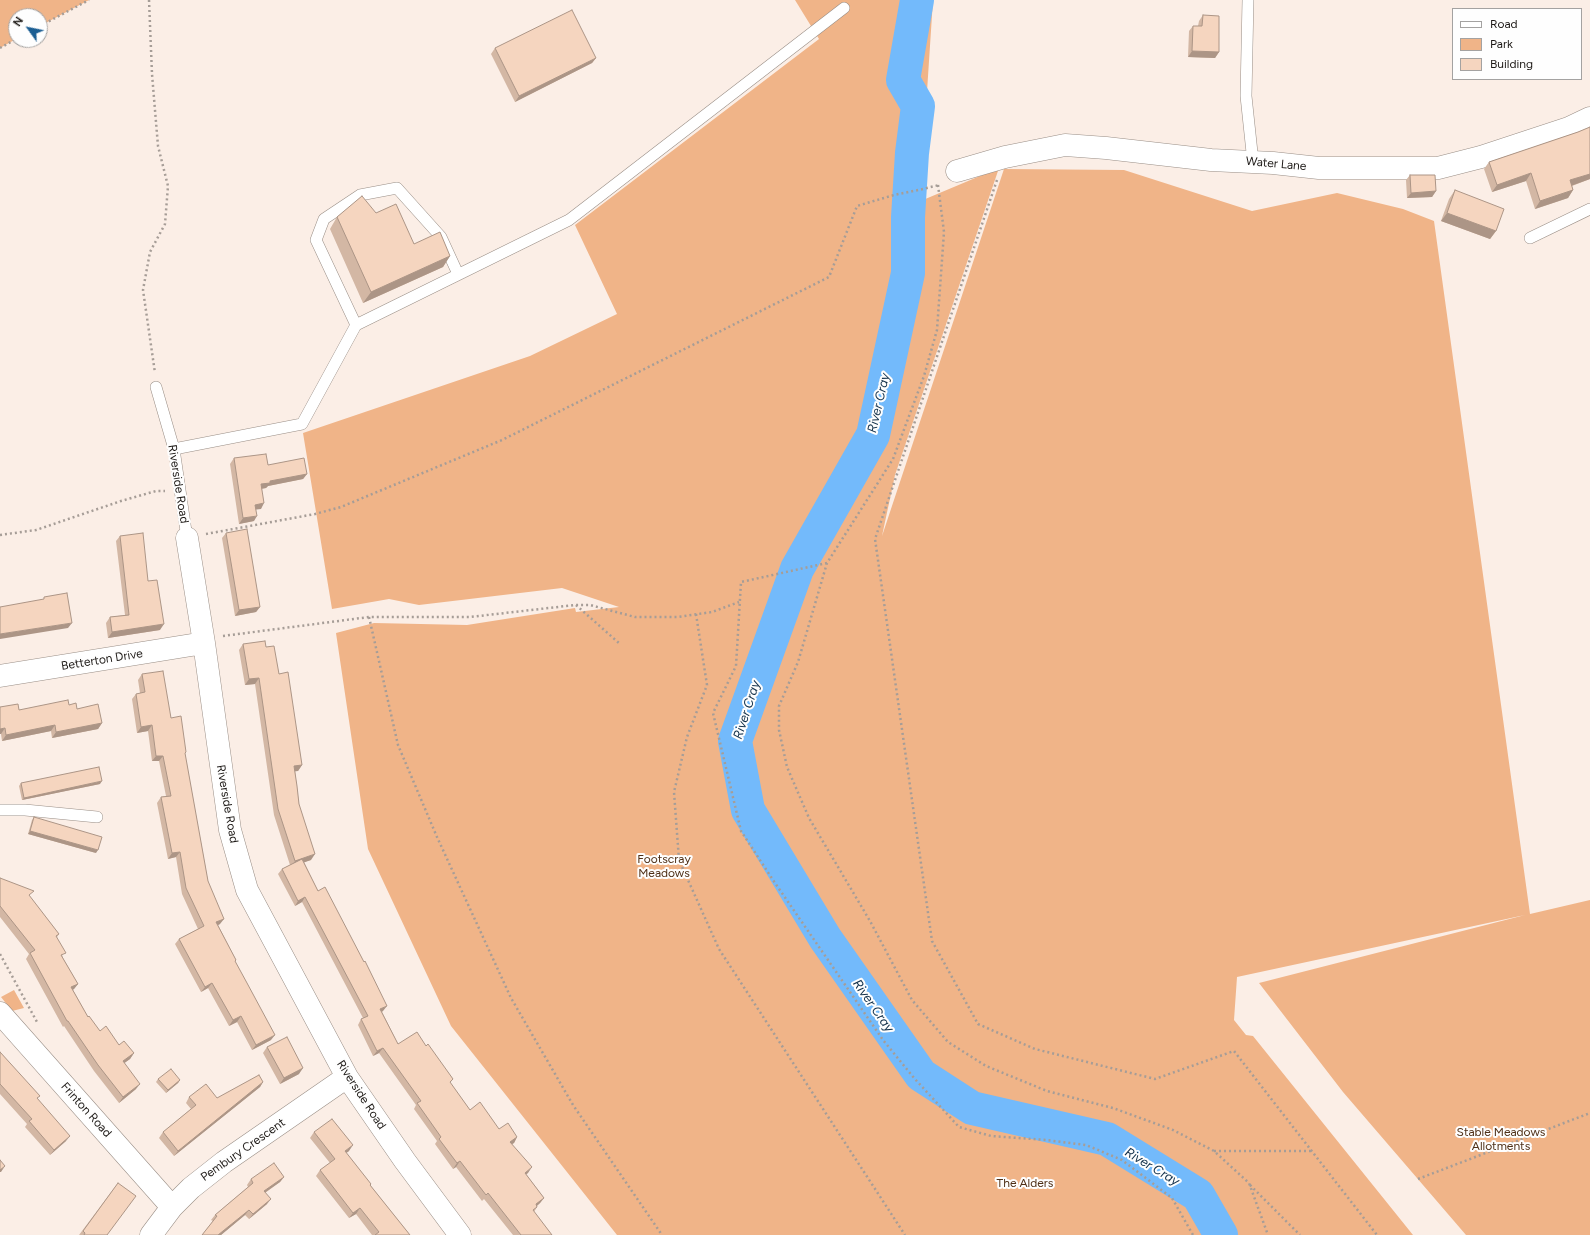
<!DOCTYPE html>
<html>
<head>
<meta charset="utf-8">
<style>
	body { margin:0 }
	#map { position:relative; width:1590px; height:1235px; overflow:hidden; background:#fbeee6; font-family:Figtree,sans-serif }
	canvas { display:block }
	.legend { position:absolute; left:1452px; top:8px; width:130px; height:72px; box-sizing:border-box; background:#fefefe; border:1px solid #a4a2a1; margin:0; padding:5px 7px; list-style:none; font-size:12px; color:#1d1916 }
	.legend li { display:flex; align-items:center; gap:8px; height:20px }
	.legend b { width:20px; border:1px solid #a4a2a1 }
	.north { position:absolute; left:8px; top:8px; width:40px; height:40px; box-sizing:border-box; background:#fefefe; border:1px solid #a4a2a1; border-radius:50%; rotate:303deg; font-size:11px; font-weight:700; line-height:16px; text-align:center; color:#1d1916 }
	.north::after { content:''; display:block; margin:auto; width:14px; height:18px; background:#1b5e93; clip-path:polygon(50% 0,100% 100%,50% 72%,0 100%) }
</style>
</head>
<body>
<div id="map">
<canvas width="1590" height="1235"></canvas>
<ul class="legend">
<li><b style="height:5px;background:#fff"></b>Road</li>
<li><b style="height:11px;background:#f0b488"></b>Park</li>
<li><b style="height:11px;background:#f5d5bf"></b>Building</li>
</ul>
<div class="north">N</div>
</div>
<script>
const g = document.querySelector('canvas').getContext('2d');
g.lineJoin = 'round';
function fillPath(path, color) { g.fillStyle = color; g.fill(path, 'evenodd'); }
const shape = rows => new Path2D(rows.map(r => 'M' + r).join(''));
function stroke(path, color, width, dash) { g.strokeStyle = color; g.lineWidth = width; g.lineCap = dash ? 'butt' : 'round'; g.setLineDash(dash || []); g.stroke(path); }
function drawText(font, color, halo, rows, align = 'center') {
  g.font = font + ' Figtree,sans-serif'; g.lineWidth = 4; g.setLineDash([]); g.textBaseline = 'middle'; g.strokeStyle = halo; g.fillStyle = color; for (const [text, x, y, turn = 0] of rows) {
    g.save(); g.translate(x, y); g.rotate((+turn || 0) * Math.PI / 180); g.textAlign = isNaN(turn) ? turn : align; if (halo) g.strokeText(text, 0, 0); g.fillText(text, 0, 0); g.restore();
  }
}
const green = shape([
	[0,0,89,0,40,26,40,16,16,16,16,39,0,48],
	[795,0,933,0,921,183,905,167,892,213,999,168,895,475,882,536,1004,169,1124,170,1252,211,1337,193,1403,209,1434,221,1530,914,1590,900,1590,1235,1466,1235,1343,1092,1259,983,1525,915,1237,977,1234,1020,1246,1035,1253,1036,1413,1235,617,1235,451,1026,368,849,336,633,374,623,467,625,575,608,576,612,619,607,562,588,419,605,389,599,332,609,303,433,530,356,617,314,575,225,819,39],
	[14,990,24,1008,12,1011,1,997]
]);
const river = shape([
	[917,0,903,80,918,106,912,153,908,217,908,273,873,435,797,569,735,741,748,810,825,938,921,1075,972,1108,1107,1139,1198,1195,1221,1235]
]);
const path = shape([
	[149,0,152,74,158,146,168,186,165,224,150,252,143,290,155,373],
	[40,26,89,0],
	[0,48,16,39],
	[997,180,875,539,932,941,978,1024,1035,1049,1155,1079,1234,1051,1377,1235],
	[938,185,944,232,937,330,924,376,893,459,827,563,798,662,779,706,779,730,787,767,809,818,870,921,912,1000,948,1042,986,1066,1047,1091,1113,1108,1173,1130,1214,1151,1249,1183,1268,1235],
	[206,534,315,514,341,507,502,440,829,277,857,206,894,195,923,189,939,185],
	[0,535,36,530,121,501,156,491,165,491],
	[827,563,741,582,736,666,713,713,741,831,773,880,883,1040,914,1078,959,1127,991,1136,1046,1140,1086,1145,1122,1160,1172,1198,1193,1235],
	[576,605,620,644],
	[696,614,707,685,687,737,674,792,679,860,719,949,905,1235],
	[369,617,398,745,437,837,511,998,573,1105,662,1235],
	[223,636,369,617,470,617,575,605,590,605,635,617,678,617,712,612,739,602],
	[0,954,37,1022],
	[1214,1151,1311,1151],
	[1418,1179,1590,1113],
	[1250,1185,1300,1235]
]);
const lane = shape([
	[1248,0,1246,96,1253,162],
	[1530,238,1590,209],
	[356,325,316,240,324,219,360,195,397,188,441,237,458,274],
	[156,387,174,449,187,538],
	[174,449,302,424,356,325,569,220,844,8],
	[0,810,25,810,97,817]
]);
const street = shape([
	[957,171,1005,157,1065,145,1106,148,1211,160,1273,163,1319,168,1438,168,1481,157,1569,128,1590,118],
	[187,538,204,643,230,830,247,890,347,1077,405,1161,460,1235],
	[0,676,204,643],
	[0,1013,172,1207],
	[151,1235,172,1207,191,1188,224,1162,347,1077]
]);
const wall = shape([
	[1203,15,1219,52,1215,58,1188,57,1189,31,1193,26,1198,26,1199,21],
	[495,48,596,58,592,63,515,102,491,54],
	[1590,127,1590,179,1572,186,1573,190,1568,198,1535,209,1526,181,1492,192,1484,169,1489,162,1578,132],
	[1410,175,1436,191,1432,197,1407,198,1406,180],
	[1455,190,1496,231,1490,239,1441,221,1449,199],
	[376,213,414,244,450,256,443,267,363,303,330,229,337,217],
	[234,458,268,465,307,474,303,479,268,486,266,488,262,489,261,509,256,509,254,521,239,524,230,464],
	[226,533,260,607,256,612,235,616,222,538],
	[120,536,148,581,160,630,108,638,106,623,110,617,125,615,116,541],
	[243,644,266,647,279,674,302,765,298,771,295,771,299,804,311,860,304,862,318,891,383,1011,382,1012,398,1044,426,1046,453,1079,450,1083,470,1110,499,1129,517,1137,514,1143,512,1144,528,1173,526,1174,544,1198,540,1203,537,1206,537,1207,534,1212,552,1235,513,1235,484,1199,482,1201,456,1167,453,1169,435,1144,437,1141,414,1109,416,1105,379,1053,373,1056,358,1025,361,1019,363,1018,302,902,295,906,278,874,282,869,290,865,274,815,255,684,245,685,239,650],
	[142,674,171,718,185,754,208,881,220,924,218,925,236,960,235,961,271,1040,252,1050,237,1022,229,1026,208,988,201,992,175,944,179,939,198,929,182,894,176,857,168,859,157,803,161,797,166,796,159,761,152,761,148,731,137,733,132,699,136,694,140,693,138,680],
	[69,705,77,709,102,723,98,729,52,738,51,731,2,741,1,734,0,734,19,710],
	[21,783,100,784,22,800,19,786],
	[34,817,96,853,28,834,32,820],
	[0,878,30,897,59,934,57,937,63,958,78,984,73,990,88,1017,100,1031,119,1045,134,1053,130,1059,124,1063,136,1089,119,1103,94,1071,64,1026,63,1027,26,959,29,954,0,917],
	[267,1047,299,1074,280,1084,263,1053],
	[0,1052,38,1099,66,1141,50,1155,25,1127,27,1124,0,1094],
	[158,1079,180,1080,178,1083,166,1093,156,1082],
	[263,1082,260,1087,174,1156,159,1138,163,1132,191,1109,186,1103,189,1097,217,1098],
	[314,1132,349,1151,346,1153,371,1184,370,1185,410,1235,372,1235,356,1214,349,1218,316,1176,320,1170,330,1163,310,1138],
	[284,1177,280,1182,265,1193,267,1204,249,1219,245,1215,221,1235,202,1235,213,1221,211,1220,215,1215,248,1187,247,1185,251,1179],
	[118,1183,107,1235,79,1235]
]);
const shadedWall = shape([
	[1192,51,1219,52,1215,58,1188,57],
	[596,58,592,63,515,102,519,96],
	[1531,173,1526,181,1492,192,1497,185],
	[1590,174,1590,179,1565,188,1570,180],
	[1573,190,1568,198,1535,209,1540,201],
	[1436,191,1432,197,1407,198,1411,193],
	[1447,213,1496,231,1490,239,1441,221],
	[450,256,443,267,363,303,371,292],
	[307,474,303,479,268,486,266,488,258,489,261,484,270,481],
	[264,503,261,509,252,510,255,505],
	[257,516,254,521,239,524,243,518],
	[260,607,256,612,235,616,239,610],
	[72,623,68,628,0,639,0,634],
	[164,624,160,630,108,638,112,632],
	[259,678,255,684,245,685,249,679],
	[102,723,98,729,52,738,56,732],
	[55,725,51,731,2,741,6,735],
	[152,725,148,731,137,733,141,727],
	[5,728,1,734,0,734,0,729],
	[156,756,163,756,159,761,152,761],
	[302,765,298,771,290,772,294,766],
	[102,781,100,784,22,800,24,798],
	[30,831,98,850,96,853,28,834],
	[180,852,176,857,168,859,172,853],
	[315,854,311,860,291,867,295,861],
	[305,897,302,902,295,906,298,901],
	[224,919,220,924,212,928,216,922],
	[212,983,208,988,201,992,205,987],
	[78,984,74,989,67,993,71,987],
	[387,1006,383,1011,377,1014,380,1009],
	[241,1016,237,1022,229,1026,233,1020],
	[275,1035,271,1040,252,1050,256,1045],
	[383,1048,379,1053,373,1056,377,1051],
	[134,1053,130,1059,119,1067,123,1061],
	[303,1068,299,1074,280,1084,284,1078],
	[180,1080,178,1083,166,1093,168,1090],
	[263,1082,260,1087,174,1156,178,1151],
	[140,1084,136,1089,119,1103,123,1097],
	[70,1136,66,1141,50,1155,54,1150],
	[517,1137,514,1143,507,1147,510,1142],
	[353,1145,349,1151,341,1157,345,1151],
	[460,1161,456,1167,453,1169,457,1163],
	[5,1166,1,1172,0,1172,0,1170],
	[532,1167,528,1173,521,1178,525,1173],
	[284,1177,280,1182,260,1196,264,1191],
	[544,1198,540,1203,532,1210,536,1204],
	[271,1199,267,1204,249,1219,253,1214],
	[360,1208,356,1214,349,1218,353,1213],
	[249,1210,245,1215,221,1235,218,1235]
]);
const building = shape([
	[572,10,596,58,519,96,495,48,572,10],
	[1203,15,1219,16,1219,52,1192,51,1193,26,1202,26,1203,15],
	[1590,127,1590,174,1570,180,1573,190,1540,201,1531,173,1497,185,1489,162,1578,132,1590,127],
	[1410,175,1435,175,1436,191,1411,193,1410,175],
	[1455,190,1504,209,1496,231,1447,213,1455,190],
	[362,196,376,213,396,204,414,244,440,232,450,256,371,292,337,217,362,196],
	[266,454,268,465,304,458,307,474,270,481,270,483,261,484,264,503,255,505,257,516,243,518,234,458,266,454],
	[247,529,260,607,239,610,226,533,247,529],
	[143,533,148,581,157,580,164,624,112,632,110,617,129,615,120,536,143,533],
	[67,593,72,623,0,634,0,607,44,599,44,597,67,593],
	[265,641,266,647,274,646,279,674,288,672,302,765,294,766,297,786,299,804,315,854,295,861,278,809,259,678,249,679,243,644,265,641],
	[163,671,171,718,181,716,186,752,185,753,208,881,224,919,216,922,236,960,235,961,247,983,275,1035,256,1045,241,1016,233,1020,212,983,205,987,179,939,204,926,186,888,180,852,172,853,161,797,171,796,163,756,156,756,152,725,141,727,136,694,145,692,142,674,163,671],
	[68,700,69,705,76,703,77,709,98,704,102,723,56,732,55,725,6,735,5,728,0,729,0,707,18,704,19,710,68,700],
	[99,767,102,781,24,798,21,783,99,767],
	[34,817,102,837,98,850,30,831,34,817],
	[302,859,318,891,325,887,364,962,365,961,387,1006,380,1009,398,1044,417,1032,426,1046,428,1044,453,1079,450,1082,470,1110,480,1102,499,1129,508,1123,517,1137,510,1142,532,1167,525,1173,544,1198,536,1204,537,1207,533,1210,552,1235,521,1235,488,1193,486,1195,460,1161,457,1163,439,1139,441,1137,417,1103,421,1101,383,1048,377,1051,361,1019,368,1016,305,897,298,901,282,869,302,859],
	[0,878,34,891,29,895,59,934,56,936,66,953,61,955,78,984,71,987,88,1017,89,1016,100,1031,106,1026,119,1045,124,1041,134,1053,123,1061,140,1084,123,1097,98,1065,68,1021,67,1021,30,953,35,950,0,906,0,878],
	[287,1037,303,1068,284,1078,267,1047,287,1037],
	[0,1052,40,1096,37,1098,70,1136,54,1150,29,1121,32,1119,0,1084,0,1052],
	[171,1069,180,1080,168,1090,158,1079,171,1069],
	[259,1075,263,1082,178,1151,163,1132,196,1105,189,1097,206,1084,217,1098,259,1075],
	[332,1119,353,1145,345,1151,371,1184,370,1185,410,1235,375,1235,379,1232,360,1208,353,1213,320,1170,335,1159,314,1132,332,1119],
	[0,1160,5,1166,0,1170,0,1160],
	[274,1163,284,1177,264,1191,271,1199,253,1214,249,1210,218,1235,202,1235,217,1216,215,1215,253,1183,251,1179,274,1163],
	[118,1183,136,1196,107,1235,84,1235,85,1233,83,1231,118,1183]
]);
const streetNames = [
	["Water Lane",1276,164,5],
	["Riverside Road",178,484,81],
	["Betterton Drive",102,660,-9],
	["Riverside Road",227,804,80],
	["Riverside Road",361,1095,57],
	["Frinton Road",86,1110,48],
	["Pembury Crescent",243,1150,-35]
];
const parkNames = [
	["Footscray",664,859],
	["Meadows",664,873],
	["Stable Meadows",1501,1132],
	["Allotments",1501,1146],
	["The Alders",1025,1183]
];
const waterNames = [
	["River Cray",879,403,-77],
	["River Cray",747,710,-72],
	["River Cray",873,1006,55],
	["River Cray",1152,1167,31]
];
fillPath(green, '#f0b488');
stroke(river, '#73bafb', 34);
stroke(lane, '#998e86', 12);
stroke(street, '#998e86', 23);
stroke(path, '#a69d97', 2.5, [2, 3]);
stroke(lane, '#fff', 11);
stroke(street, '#fff', 22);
fillPath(wall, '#d3b7a4');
fillPath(shadedWall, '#ac9586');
fillPath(building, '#f5d5bf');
stroke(building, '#ac9586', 1);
drawText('12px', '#1d1916', '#fefefe', streetNames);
drawText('12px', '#4f3017', '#fefefe', parkNames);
drawText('italic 13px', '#112f49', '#fefefe', waterNames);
</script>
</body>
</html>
